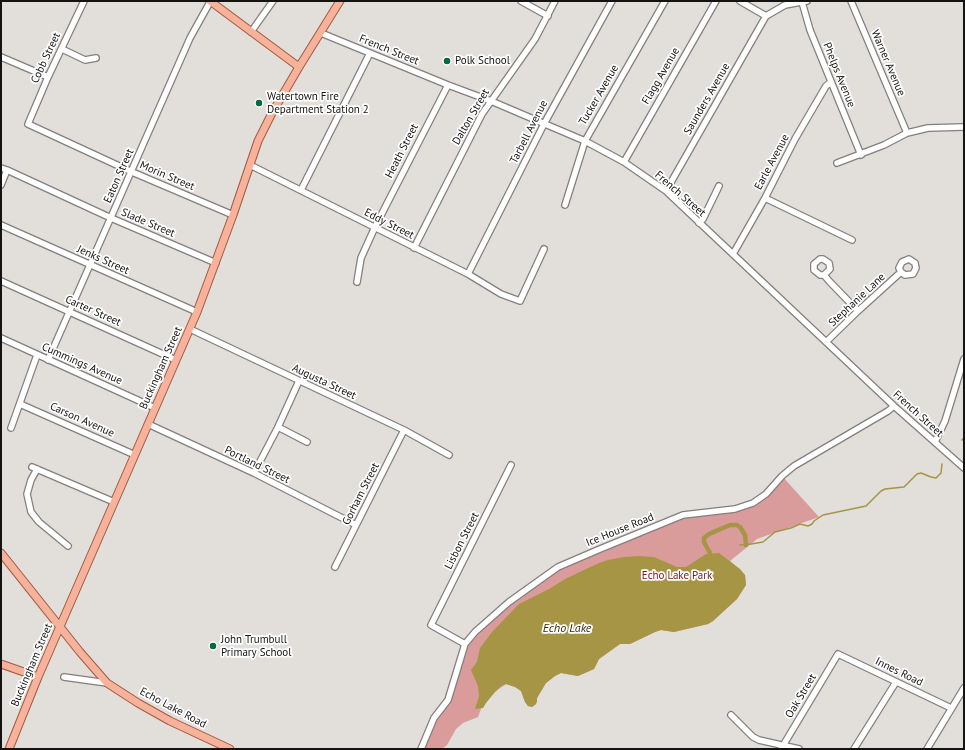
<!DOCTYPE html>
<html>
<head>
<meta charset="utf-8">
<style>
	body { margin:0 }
	#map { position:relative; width:965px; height:750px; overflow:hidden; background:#e2deda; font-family:"PT Sans",sans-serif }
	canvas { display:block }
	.frame { position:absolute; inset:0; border:2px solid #141312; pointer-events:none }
</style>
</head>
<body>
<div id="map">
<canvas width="965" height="750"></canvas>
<div class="frame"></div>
</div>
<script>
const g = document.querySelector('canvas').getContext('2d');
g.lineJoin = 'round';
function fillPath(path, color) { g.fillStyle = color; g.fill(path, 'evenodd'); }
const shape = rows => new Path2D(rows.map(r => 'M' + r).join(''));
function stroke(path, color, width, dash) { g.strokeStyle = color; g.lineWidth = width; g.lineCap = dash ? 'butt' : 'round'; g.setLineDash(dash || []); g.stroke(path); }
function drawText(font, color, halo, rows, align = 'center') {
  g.font = font + ' "PT Sans",sans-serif'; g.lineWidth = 3.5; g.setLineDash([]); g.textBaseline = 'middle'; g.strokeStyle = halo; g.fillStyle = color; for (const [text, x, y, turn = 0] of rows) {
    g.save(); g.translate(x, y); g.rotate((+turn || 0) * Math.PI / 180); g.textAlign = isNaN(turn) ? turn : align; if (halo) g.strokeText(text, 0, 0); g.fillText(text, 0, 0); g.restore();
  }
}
const green = shape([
	[782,476,819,517,757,539,730,561,745,575,746,585,737,599,713,621,708,624,683,630,674,632,661,630,655,632,630,644,620,644,599,659,594,669,578,676,561,673,555,676,546,683,537,698,537,701,536,704,532,707,528,706,525,702,521,691,515,687,506,684,482,701,481,709,478,717,463,723,456,729,447,745,442,749,421,749,434,718,448,700,465,644,509,602,558,567,683,515,753,503]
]);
const water = shape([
	[719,553,740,569,745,575,746,585,737,599,713,621,708,624,682,630,674,632,661,630,655,632,630,644,620,644,599,659,594,669,578,676,561,673,555,676,546,683,537,698,537,701,536,704,532,707,528,706,525,702,521,691,515,687,506,684,501,686,495,692,486,703,483,708,475,709,479,696,478,686,471,670,477,662,480,648,492,632,519,604,549,589,567,578,599,563,608,560,624,557,639,556,654,557,677,567,686,567,706,554]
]);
const stream = shape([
	[962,440,964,438],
	[740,545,751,544,763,542,775,532,791,528,800,524,808,526,812,524,814,521,823,515,866,506,881,491,885,489,904,487,917,474,921,473,931,477,936,478,941,473,942,464]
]);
const canal = shape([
	[710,553,704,542,704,538,709,534,730,525,737,525,740,527,745,535,746,545]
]);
const minor = shape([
	[84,1,48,77,28,124,132,172,233,215],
	[521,1,548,16],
	[740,1,766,16,785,5,807,1],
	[851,1,907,133],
	[802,2,810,30,861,155],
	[251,32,273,1],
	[321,33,448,85,491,101,585,141,624,162,666,191,894,406,964,468],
	[62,49,85,60,96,58],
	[1,57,48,77],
	[624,162,716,1],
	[837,163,884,145,907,133,928,128,964,127],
	[250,165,468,274,501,294,520,301,544,249],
	[1,168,7,170],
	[1,185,7,170,111,218,216,263],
	[301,190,370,53],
	[666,191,766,16],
	[765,198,852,240],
	[565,205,585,141,665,1],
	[699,223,703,219,719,186],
	[1,225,197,312],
	[414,248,482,114,535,39,555,1],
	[733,254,765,198,795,139,826,86,831,82],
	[468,274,544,124,612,1],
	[824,275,820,275,814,270,814,264,820,259,823,259,829,263,830,269,824,275,829,281,858,311],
	[1,281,176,360],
	[357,282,361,258,375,227,448,85],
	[190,329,404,430,449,455],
	[1,338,155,408],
	[826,342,858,311,901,272,899,268,902,262,909,259,915,263,916,268,913,274,905,275,901,272],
	[48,360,190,38,210,2],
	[20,404,135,455],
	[148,424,254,473,356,525],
	[278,427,307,442],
	[11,428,37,355],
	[935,442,945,421,964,359],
	[32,467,114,502],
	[37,469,31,480,27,494,31,512,39,522,68,546],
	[254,473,278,427,299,381],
	[335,567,404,430],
	[465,644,431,625,511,465],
	[64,677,107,683],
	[731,715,753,737,759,740,799,749],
	[421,749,434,718,448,700,465,644,475,632,509,602,558,567,600,549,683,515,735,509,753,503,766,494,782,476,794,466,888,411,894,406],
	[781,749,838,654,951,708],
	[854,749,896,682],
	[927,749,964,688]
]);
const major = shape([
	[210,1,299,67],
	[1,553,80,652,107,683,138,703,170,721,230,749],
	[1,664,38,677],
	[9,749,38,677,197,312,233,215,258,141,272,113,299,67,340,1]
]);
const markers = [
	[447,61,4,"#056a40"],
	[259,103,4,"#056a40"],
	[213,646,4,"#056a40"]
];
const streetNames = [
	["French Street",389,50,22],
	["Cobb Street",46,58,-65],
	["Warner Avenue",888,63,67],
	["Phelps Avenue",839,75,68],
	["Flagg Avenue",661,76,-60],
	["Tucker Avenue",599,95,-60],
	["Saunders Avenue",707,99,-60],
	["Dalton Street",471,117,-60],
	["Tarbell Avenue",529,132,-63],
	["Heath Street",402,151,-63],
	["Earle Avenue",772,162,-62],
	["Eaton Street",119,176,-66],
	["Morin Street",167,176,23],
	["French Street",680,194,41],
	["Slade Street",148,223,23],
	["Eddy Street",389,224,27],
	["Jenks Street",103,260,24],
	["Stephanie Lane",857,300,-43],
	["Carter Street",93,311,24],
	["Cummings Avenue",82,364,24],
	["Buckingham Street",161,368,-66],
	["Augusta Street",324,382,25],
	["French Street",918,414,42],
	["Carson Avenue",82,420,24],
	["Portland Street",257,465,26],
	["Gorham Street",361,494,-63],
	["Ice House Road",620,530,-22],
	["Lisbon Street",462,541,-63],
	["Buckingham Street",32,665,-67],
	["Innes Road",899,672,26],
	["Oak Street",801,696,-59],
	["Echo Lake Road",173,708,28]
];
const poiNames = [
	["Polk School",455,61],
	["Watertown Fire",267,97],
	["Department Station 2",267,110],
	["John Trumbull",221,640],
	["Primary School",221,653]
];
const parkNames = [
	["Echo Lake Park",677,576]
];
const waterNames = [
	["Echo Lake",567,629]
];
fillPath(green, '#da9c9b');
fillPath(water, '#a59544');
stroke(stream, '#a59544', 1.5);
stroke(canal, '#a59544', 4.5);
stroke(minor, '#837f7d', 8);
stroke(major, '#a35940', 9);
stroke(minor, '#fff', 5.5);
stroke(major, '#f6b29b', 7);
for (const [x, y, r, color] of markers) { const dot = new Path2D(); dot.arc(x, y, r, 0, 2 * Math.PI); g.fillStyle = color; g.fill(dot); stroke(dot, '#fff', 1.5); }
drawText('11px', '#141312', '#fff', streetNames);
drawText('11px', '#141312', '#fff', poiNames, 'left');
drawText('11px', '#791422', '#fff', parkNames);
drawText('italic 12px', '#322b06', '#fff', waterNames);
</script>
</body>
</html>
